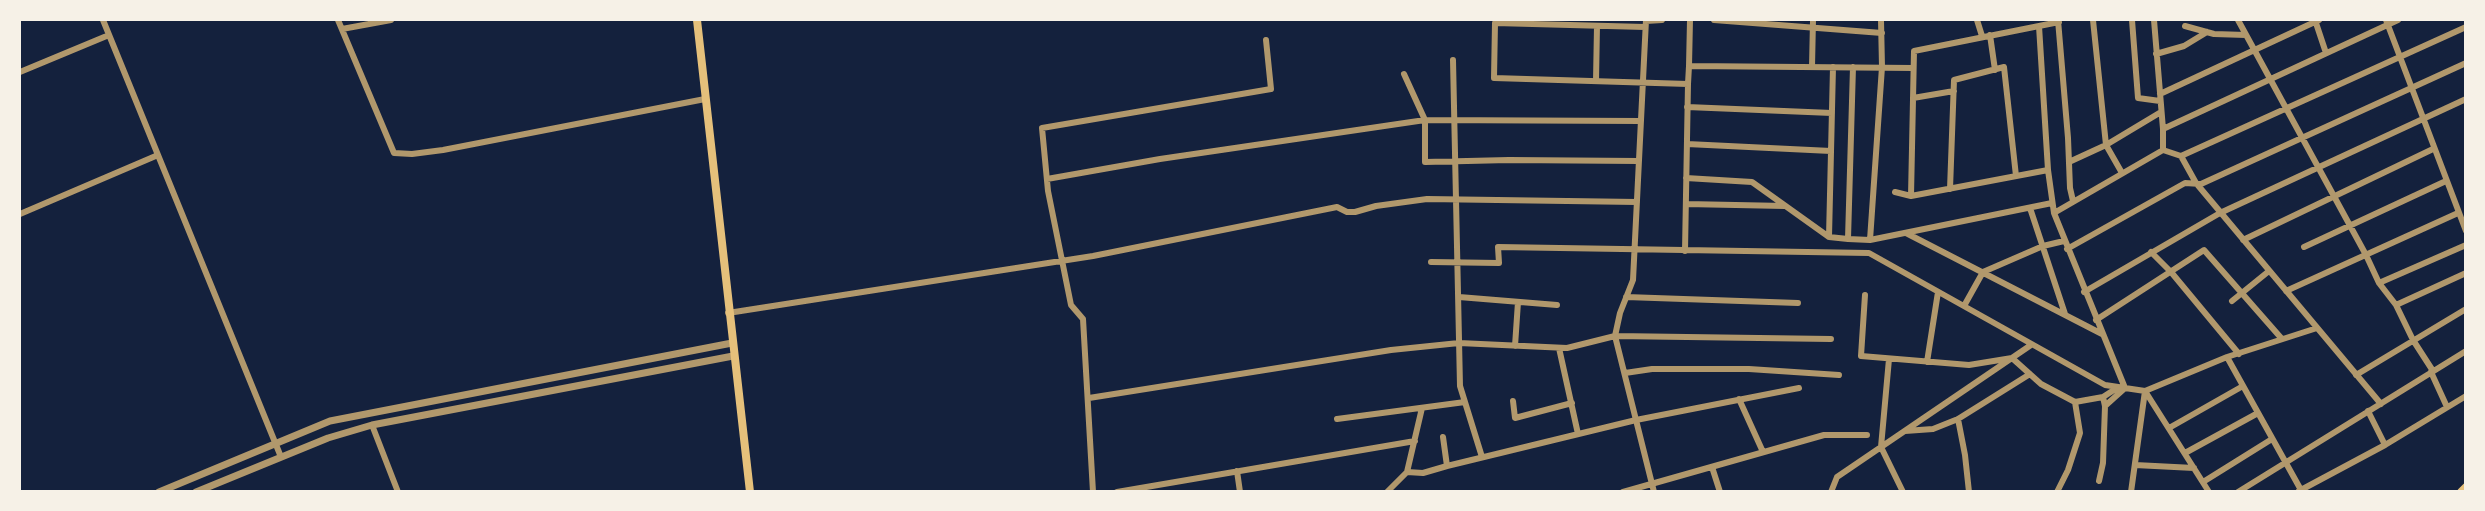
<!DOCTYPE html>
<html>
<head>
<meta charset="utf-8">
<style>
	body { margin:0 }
	#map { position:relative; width:2485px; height:511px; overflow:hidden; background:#14213d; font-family:"Noto Sans",sans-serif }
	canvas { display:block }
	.frame { position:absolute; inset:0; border:21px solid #f6f1e7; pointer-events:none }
</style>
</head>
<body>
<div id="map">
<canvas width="2485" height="511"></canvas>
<div class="frame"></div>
</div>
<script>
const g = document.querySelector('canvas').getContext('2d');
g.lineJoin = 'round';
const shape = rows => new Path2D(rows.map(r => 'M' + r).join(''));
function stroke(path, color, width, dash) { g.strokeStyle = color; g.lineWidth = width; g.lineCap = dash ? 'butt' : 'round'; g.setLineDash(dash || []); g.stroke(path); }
const minor = shape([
	[103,20,281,457],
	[338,20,394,153,412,154,443,150,705,99],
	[1646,20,1633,280,1620,313,1615,336,1654,492],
	[1714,20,1882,33],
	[1977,20,1982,36],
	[2058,20,2068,138,2070,188,2073,201],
	[2093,20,2106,145,2122,173],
	[2132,20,2138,98,2160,101],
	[2154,20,2163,129],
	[2238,20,2366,255,2379,283,2396,305,2413,340,2433,371,2431,372,2447,407],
	[2315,20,2326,53],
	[2386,20,2466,231],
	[1646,21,1662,20],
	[2039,26,2048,170,2054,213,2125,388,2105,406],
	[2185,26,2214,34,2246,35],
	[1645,27,1495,23,1494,78,1688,84,1689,66,1913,68],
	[342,29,391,20],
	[1990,35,1995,70],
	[2156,54,2184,46,2207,32],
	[1453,60,1460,386,1482,457],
	[1689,66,1690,20],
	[1812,67,1813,20],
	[20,72,109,35],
	[1404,74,1425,120,1425,162,1509,160,1639,161],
	[1596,81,1597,26],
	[2160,94,2319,20],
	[1913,98,1954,91],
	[1687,107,1832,113],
	[1687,144,1831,151],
	[2163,150,2181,156,2196,183,2381,404],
	[2181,156,2466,27],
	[2069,162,2106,145,2161,112],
	[1686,178,1752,182,1829,237,1848,239,1870,240,2052,203],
	[1047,179,1160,159,1425,120,1641,121],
	[1950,189,1954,80,2004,67,2016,176],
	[1895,192,1911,196,2048,170],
	[1911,196,1914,51,2059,22],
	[1686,204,1785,206],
	[2030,208,2065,314],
	[2054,213,2163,150,2163,129,2398,20],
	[20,214,158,155],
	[1906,233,2102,334],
	[1829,237,1833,67],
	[1848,239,1853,67],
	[1870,240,1882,67,1881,20],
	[2243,240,2433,149],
	[2304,247,2446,181],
	[2067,249,2185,183,2201,184,2466,63],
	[1685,251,1688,84],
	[2151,252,2171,272,2239,354],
	[1431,262,1499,263,1498,247,1869,253,2105,385,2145,391,2131,492],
	[2379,283,2466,245],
	[2286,291,2458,213],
	[2084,292,2220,213,2466,99],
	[1865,295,1861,356,1969,365,2012,358,2041,384,2075,402,2103,397,2117,388],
	[1459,297,1557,305],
	[1626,297,1798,303],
	[2232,301,2269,271],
	[2396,305,2466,273],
	[1964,306,1983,272,2043,246,2064,241],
	[728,313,1093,256,1337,207,1347,212,1355,212,1376,206,1427,199,1637,202],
	[2096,320,2204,250,2282,339],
	[1515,346,1518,302],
	[1559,348,1578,434],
	[2227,357,2317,328],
	[1889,359,1881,447,1903,492],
	[1927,362,1938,292],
	[1625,373,1652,369,1749,369,1839,375],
	[2356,375,2466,309],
	[1089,398,1391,350,1459,343,1567,348,1615,336,1831,339],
	[1739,399,1763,452],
	[1513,401,1515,418,1572,403],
	[2368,411,2385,445],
	[1337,419,1465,402],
	[1958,419,1965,455,1969,492],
	[372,425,398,492],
	[2169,428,2243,386],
	[1905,431,1933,429,1958,419,2030,374],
	[1443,437,1447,466,1636,420,1799,388],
	[2185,453,2258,413],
	[2135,465,2194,468],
	[1712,467,1720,492],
	[1237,471,1240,492],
	[1407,472,1423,473,1447,466],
	[2099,481,2103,463,2105,406,2103,397],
	[2203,482,2272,439],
	[2299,491,2385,445,2466,396],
	[1093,492,1083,319,1071,305,1048,191,1042,128,1271,89,1266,40],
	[1117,492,1415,441],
	[1387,492,1407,472,1422,408],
	[1623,492,1824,435,1867,435],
	[1831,492,1837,477,2031,345],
	[2057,492,2068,470,2080,433,2075,402],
	[2209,492,2145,391,2227,357,2301,490],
	[2238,492,2466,351]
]);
const tertiary = shape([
	[159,492,330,421,732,343],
	[196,492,328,438,372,425,733,356]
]);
const secondary = shape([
	[697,20,750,492],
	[2461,492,2466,487]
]);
stroke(minor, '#b1986c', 6);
stroke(tertiary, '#b1986c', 7);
stroke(secondary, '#e5c07b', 8);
</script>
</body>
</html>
